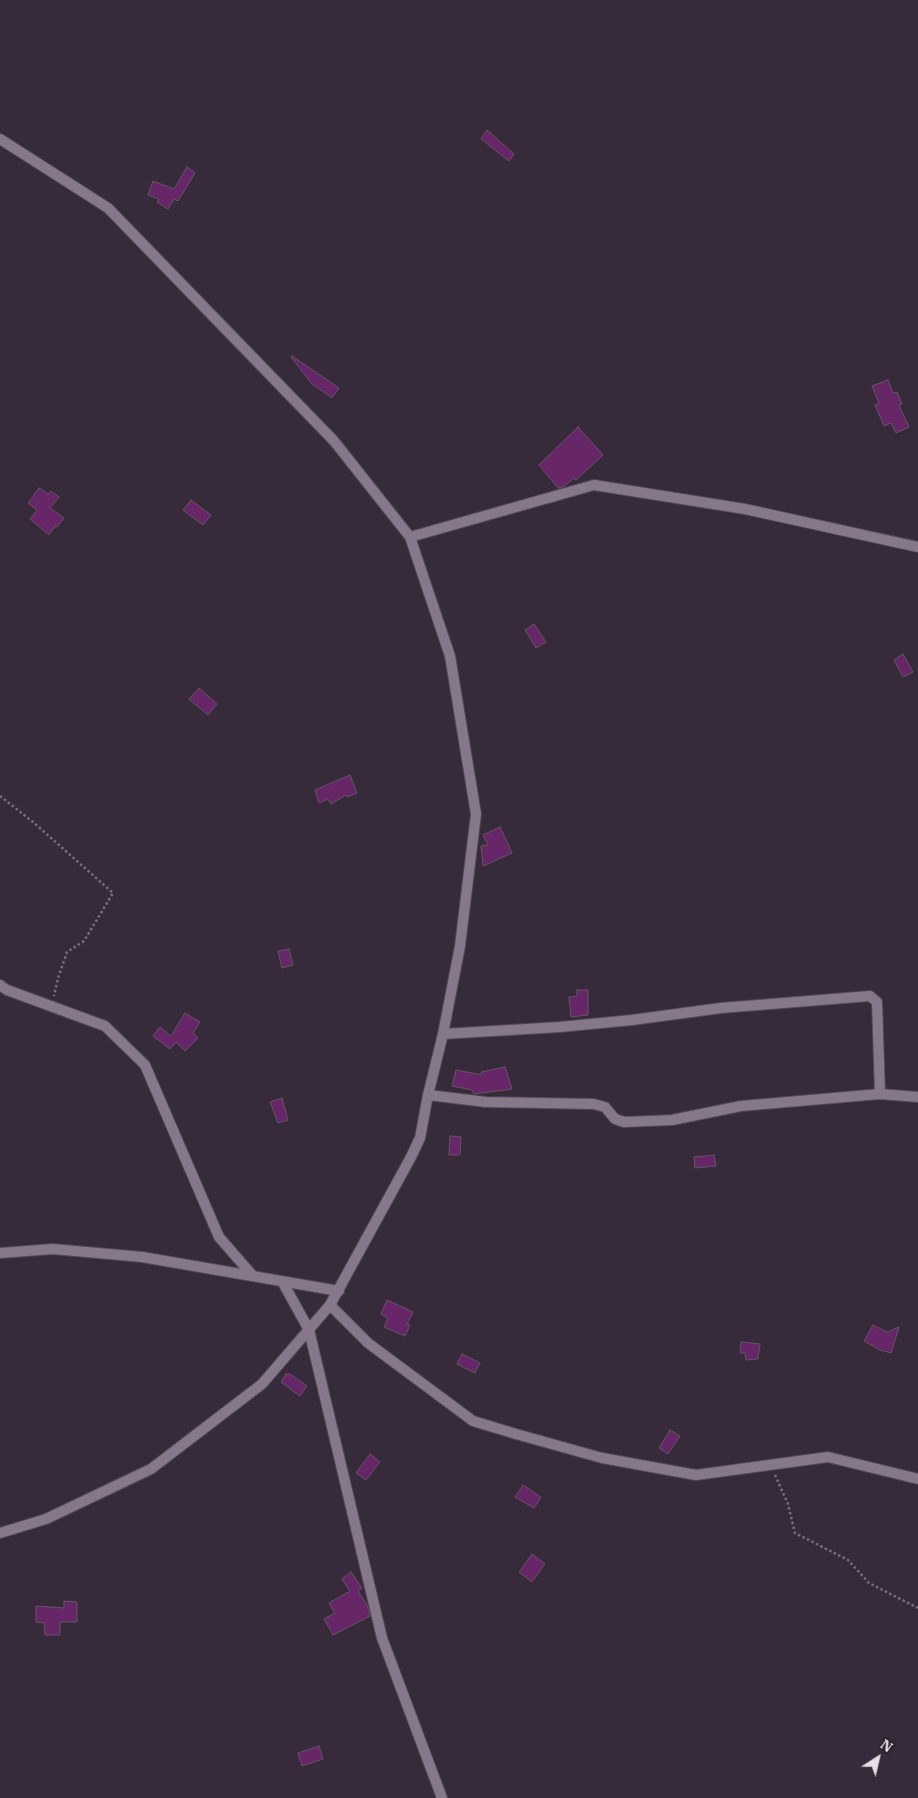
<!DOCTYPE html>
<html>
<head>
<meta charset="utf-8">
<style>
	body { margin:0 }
	#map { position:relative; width:918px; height:1798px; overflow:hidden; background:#372b3b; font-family:"IBM Plex Serif",serif }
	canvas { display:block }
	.north { position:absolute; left:853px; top:1733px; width:50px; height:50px; -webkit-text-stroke:4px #2d2130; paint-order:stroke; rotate:35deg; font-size:14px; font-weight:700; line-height:20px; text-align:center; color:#e7dfe9 }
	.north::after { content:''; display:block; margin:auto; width:18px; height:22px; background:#e7dfe9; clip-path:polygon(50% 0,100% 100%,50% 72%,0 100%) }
</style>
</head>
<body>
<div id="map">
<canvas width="918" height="1798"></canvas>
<div class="north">N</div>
</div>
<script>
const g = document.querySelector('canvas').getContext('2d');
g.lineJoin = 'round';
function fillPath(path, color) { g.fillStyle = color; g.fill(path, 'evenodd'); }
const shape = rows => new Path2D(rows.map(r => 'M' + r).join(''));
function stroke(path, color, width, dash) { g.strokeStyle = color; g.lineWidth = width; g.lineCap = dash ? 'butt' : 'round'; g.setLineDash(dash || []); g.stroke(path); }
const building = shape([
	[487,130,514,154,509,161,481,139,487,130],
	[187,167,195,173,178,201,174,199,168,209,157,202,159,199,148,195,153,181,174,189,187,167],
	[292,356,339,388,332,398,311,383,291,357,292,356],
	[888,380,893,393,897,392,902,404,899,405,909,427,896,433,891,423,884,426,875,405,879,403,872,386,888,380],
	[578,427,603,455,576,480,574,478,563,487,558,488,539,465,578,427],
	[39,488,48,494,51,491,59,497,50,508,64,518,57,527,55,526,49,535,30,519,37,510,28,503,39,488],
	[191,500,211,515,203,525,183,510,191,500],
	[534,624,546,642,536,648,525,630,534,624],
	[903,654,913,672,903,677,894,660,903,654],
	[199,688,217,704,208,715,189,699,199,688],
	[350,775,357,793,347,797,346,795,331,804,328,799,319,803,315,790,350,775],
	[500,827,512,853,483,866,481,846,488,845,483,835,500,827],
	[289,949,293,965,282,968,278,951,289,949],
	[577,990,588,990,588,1015,571,1017,569,997,577,996,577,990],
	[185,1013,200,1022,193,1033,198,1038,185,1051,176,1042,170,1049,153,1036,160,1027,171,1036,185,1013],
	[505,1067,512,1089,474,1094,472,1090,452,1086,456,1070,482,1075,481,1072,505,1067],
	[282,1098,288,1120,278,1123,270,1102,282,1098],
	[450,1136,461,1137,460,1155,449,1155,450,1136],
	[714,1155,716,1166,695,1168,694,1157,714,1155],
	[387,1300,413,1312,407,1324,410,1325,405,1336,384,1327,388,1318,381,1314,387,1300],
	[873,1325,887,1332,899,1327,891,1353,880,1350,864,1341,873,1325],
	[741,1342,760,1344,758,1359,746,1360,745,1353,740,1353,741,1342],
	[462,1354,480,1363,475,1373,457,1364,462,1354],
	[286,1374,290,1374,307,1386,300,1396,281,1382,286,1374],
	[670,1430,680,1436,668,1454,659,1448,670,1430],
	[370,1454,380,1462,366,1480,356,1473,370,1454],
	[523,1485,541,1497,534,1508,515,1497,523,1485],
	[532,1554,545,1564,532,1582,519,1572,532,1554],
	[351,1572,362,1588,358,1591,367,1605,370,1616,333,1635,324,1619,335,1613,329,1603,350,1591,342,1579,351,1572],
	[64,1601,77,1602,77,1622,60,1622,60,1635,45,1635,44,1623,36,1622,36,1606,64,1608,64,1601],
	[319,1746,323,1759,302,1766,298,1753,319,1746]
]);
const path = shape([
	[0,796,33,822,113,893,84,941,67,952,58,978,54,996],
	[775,1475,788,1504,795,1533,848,1560,869,1583,918,1608]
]);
const street = shape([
	[0,139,108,208,334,441,410,537,450,656,476,814,460,946,443,1034,428,1095,420,1138,411,1157,330,1305,262,1384,151,1469,46,1519,0,1533],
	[410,537,594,485,745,509,918,547],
	[0,985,7,990,105,1026,145,1065,219,1237,253,1276],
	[443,1034,560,1027,632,1020,721,1008,870,996,877,1002,880,1094],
	[428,1095,486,1102,594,1104,605,1107,615,1119,624,1122,672,1120,741,1106,880,1094,918,1097],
	[0,1253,53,1249,142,1257,339,1291],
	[282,1281,309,1330,382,1638,442,1798],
	[330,1305,368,1343,473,1421,516,1434,602,1458,696,1475,828,1457,918,1479]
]);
fillPath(building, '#662668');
stroke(building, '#655565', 1);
stroke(street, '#524856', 12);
stroke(path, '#776d7b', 2.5, [2.5, 2.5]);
stroke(street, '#86788a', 10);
</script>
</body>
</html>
